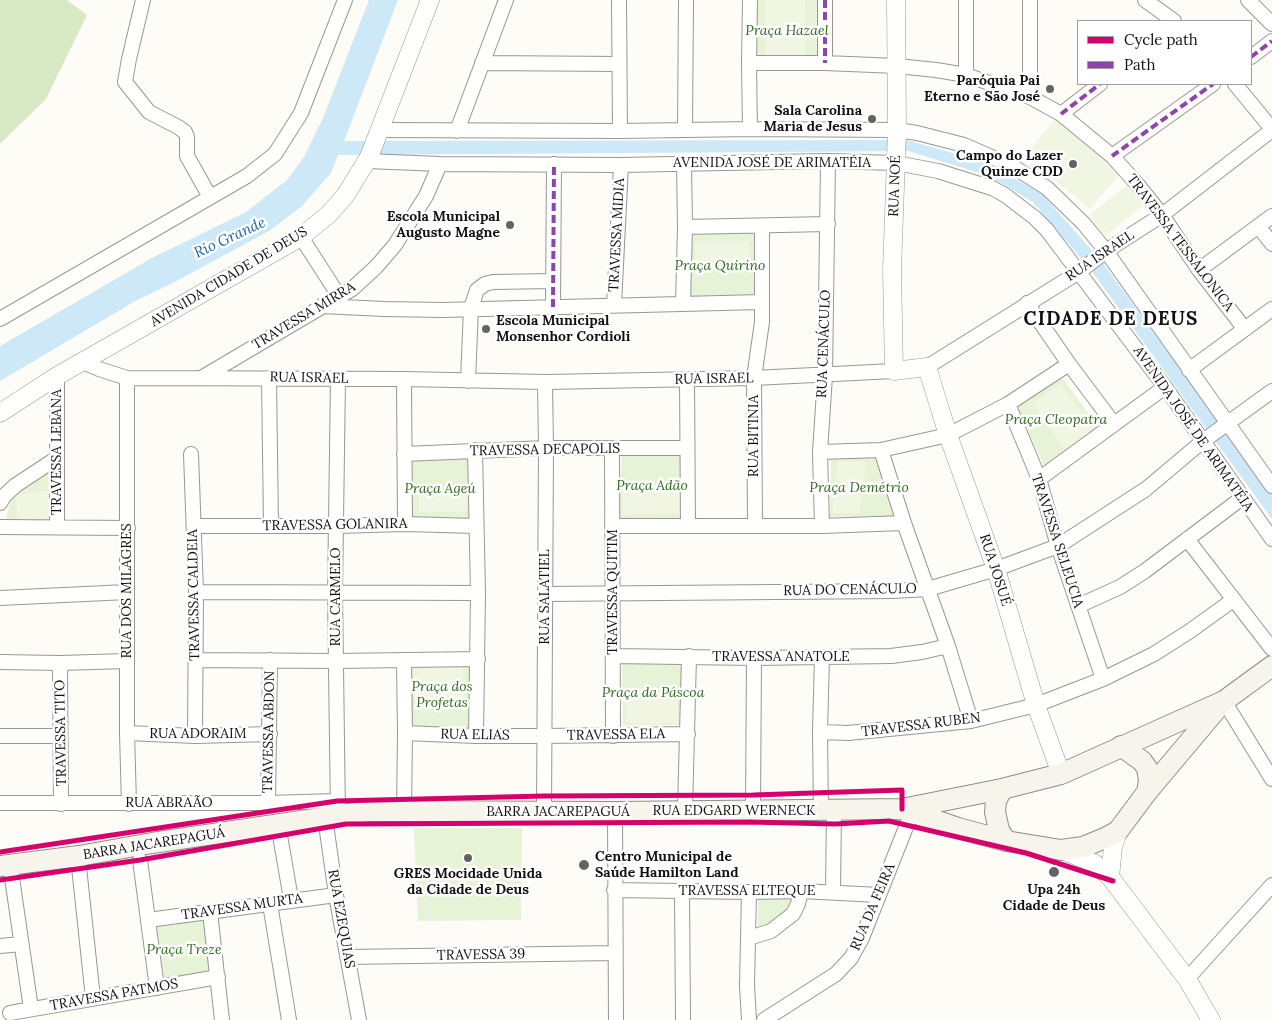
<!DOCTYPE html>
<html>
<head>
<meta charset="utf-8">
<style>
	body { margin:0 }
	#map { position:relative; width:1272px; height:1020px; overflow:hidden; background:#fdfcf7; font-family:Lora,serif }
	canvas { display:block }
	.legend { position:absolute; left:1077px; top:20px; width:175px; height:65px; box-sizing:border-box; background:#fff; border:1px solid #a0a0a0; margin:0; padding:6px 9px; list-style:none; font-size:15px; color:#111 }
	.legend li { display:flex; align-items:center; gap:10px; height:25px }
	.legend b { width:25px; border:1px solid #a0a0a0 }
</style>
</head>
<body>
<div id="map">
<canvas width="1272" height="1020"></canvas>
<ul class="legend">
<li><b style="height:6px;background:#d6006c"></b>Cycle path</li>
<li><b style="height:6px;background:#8e44ad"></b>Path</li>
</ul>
</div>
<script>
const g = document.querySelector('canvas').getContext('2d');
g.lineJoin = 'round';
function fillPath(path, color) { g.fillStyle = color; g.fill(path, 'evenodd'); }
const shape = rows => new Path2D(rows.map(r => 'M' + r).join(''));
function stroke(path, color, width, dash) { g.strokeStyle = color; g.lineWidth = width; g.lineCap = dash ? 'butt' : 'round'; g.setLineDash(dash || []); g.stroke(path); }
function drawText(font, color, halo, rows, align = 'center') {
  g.font = font + ' Lora,serif'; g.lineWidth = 5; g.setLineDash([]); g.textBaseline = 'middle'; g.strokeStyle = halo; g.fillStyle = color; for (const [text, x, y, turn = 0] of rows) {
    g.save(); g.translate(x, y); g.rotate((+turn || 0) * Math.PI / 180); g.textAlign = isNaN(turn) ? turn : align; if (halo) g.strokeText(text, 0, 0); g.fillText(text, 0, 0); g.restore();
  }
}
const green = shape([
	[755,0,818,0,817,64,756,62],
	[759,231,759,300,684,300,686,233],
	[1060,375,1100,429,1044,466,1016,404],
	[622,454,682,454,684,519,619,519],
	[472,457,472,521,408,520,409,458],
	[831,458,879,458,897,516,830,517],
	[54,468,55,522,4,524,16,487],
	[622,659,685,661,683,725,623,725],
	[473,662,474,727,412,729,409,663],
	[414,828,522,828,521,920,418,921],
	[758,896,795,897,785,916,758,932],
	[207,918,215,973,160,981,153,926]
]);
const forest = shape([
	[0,0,67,0,87,15,46,99,0,144]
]);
const pitch = shape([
	[765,0,805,0,806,62,766,61],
	[1055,119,1120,173,1090,209,1025,156],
	[1130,183,1146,203,1105,236,1089,215],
	[695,241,749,241,750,270,695,272],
	[1061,384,1094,431,1065,451,1033,403],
	[838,461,866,461,860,513,832,513],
	[683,484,683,513,623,515,622,486],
	[467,489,467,512,419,512,419,490],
	[51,490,52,519,17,519,16,495],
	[463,665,464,699,415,700,414,667],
	[627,697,678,698,678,724,626,723]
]);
const water = shape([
	[369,0,398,0,344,141,907,140,987,163,1042,194,1102,262,1272,494,1272,519,1091,270,1033,202,1005,185,983,174,908,151,338,155,331,173,302,206,269,231,169,285,137,300,0,381,0,346,152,258,246,212,287,180,304,157,323,118]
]);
const minor = shape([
	[143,0,129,59,125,82,149,112,178,127,185,132,187,137,187,156,210,197],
	[619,0,620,131],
	[825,0,825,63],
	[1145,0,1174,21],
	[1248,0,1272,24],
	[1251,57,1272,41],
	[482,63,619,64],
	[749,63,825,63,897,66,936,70,966,75,1030,97,1061,114,1112,156,1138,185,1162,215,1199,270,1244,328],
	[966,75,966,0],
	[1235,84,1272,129],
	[1030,97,1030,0],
	[1061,114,1100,84],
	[750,129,749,63,750,0],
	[380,130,620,131,750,129,897,130,917,133,964,145,1012,166,1047,188,1084,224,1106,251,1272,486],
	[685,130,686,0],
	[457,131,506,0],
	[1112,156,1213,84],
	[367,161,440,164,621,165,828,161,896,163,938,171,992,188,1005,195,1035,218,1047,230,1165,387,1272,539],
	[685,227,828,224],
	[1259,227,1272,244],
	[301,237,339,296],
	[1199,270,1272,216],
	[683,303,685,227,684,163],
	[1027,303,1069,364,1114,424],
	[614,305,621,165],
	[322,306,384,309,442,310,761,302],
	[553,307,554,164],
	[0,319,247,176,275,154,301,113,345,0],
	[83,362,99,369,127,378,404,379,545,382,754,378,894,371],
	[927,367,1079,272,1106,251,1162,215,1272,130],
	[1189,370,1272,309],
	[203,377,352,289,376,267,395,245,426,196,440,164],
	[127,378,127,733,129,804],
	[269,378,271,526],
	[338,379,335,593,338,815],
	[404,379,405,524],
	[687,379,688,526],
	[468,381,471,308,477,290,485,284,493,282,552,281],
	[1008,404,1039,479,1058,546,1103,679],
	[612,449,613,736],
	[475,450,478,593,476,736],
	[881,450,904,523,948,646,971,721],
	[820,452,881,450,948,435,1008,404,1069,364],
	[191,454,196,592,195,736],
	[404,454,546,448,687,448],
	[1039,479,1165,387],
	[0,503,5,495,16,485,57,458],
	[194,526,336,526,405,524,476,526],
	[612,526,822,526,904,523],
	[755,526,754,378,762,322,762,226],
	[822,526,820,452,825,376,828,161],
	[0,527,128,528],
	[57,527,57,376],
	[1187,539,1272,649],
	[196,592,478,593],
	[545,594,893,591,928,589,996,569,1058,546,1146,489,1203,441,1272,391],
	[0,598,127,592],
	[1078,606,1120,587,1145,571,1242,498],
	[613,656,754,658,891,656,922,652,948,646],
	[195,660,336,661,478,659],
	[0,662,60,663,127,661],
	[60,663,61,804],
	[1224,701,1272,779],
	[820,732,848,733,971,721,1036,705,1103,679,1154,654,1190,631,1233,600],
	[127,733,195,736,270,734],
	[405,733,476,736,545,736,688,734],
	[0,736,60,736],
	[0,803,268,803,337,801],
	[268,803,270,660],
	[685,810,689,656],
	[753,810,754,658],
	[404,811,405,733,404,660],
	[821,811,820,732,822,657],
	[544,812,546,448,545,382],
	[615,812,616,1020],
	[325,817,336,895,359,1020],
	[278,824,291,899],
	[79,856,79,867,93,998],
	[140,860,157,988],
	[10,864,31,1009],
	[614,890,749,892,801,891,879,895],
	[682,891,683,1020],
	[833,892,834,810],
	[270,904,289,1020],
	[210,912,222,1020],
	[148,920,336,895],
	[749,938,771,931,793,914,798,904,801,891],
	[0,946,21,944],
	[347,957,615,953],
	[1187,979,1272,885],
	[10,1013,218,977],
	[749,1020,747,985,749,892],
	[764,1020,836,974,851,958,862,938,912,812]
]);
const tertiary = shape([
	[896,0,897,130,892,271,894,371,927,367,948,435,996,569,1036,705,1061,774],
	[0,413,57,376,301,237,329,214,345,196,369,157,430,0],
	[1061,850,1094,863,1110,877,1187,979,1211,1020],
	[1110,877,1113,847,1118,831]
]);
const secondary = shape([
	[1121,746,1142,761,1147,768,1149,781,1147,792],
	[1002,789,996,801,995,812,999,830,1006,841],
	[902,809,958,828,1006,841,1061,850,1083,847,1105,838,1118,831,1147,792,1221,704],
	[0,866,79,856,152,843,369,811,615,812,902,809,1002,789,1061,774,1224,701,1272,666]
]);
const quiet = shape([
	[825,0,825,63],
	[1251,57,1272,41],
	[1061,114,1100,84],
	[1112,156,1213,84],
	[553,307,554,164]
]);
const cycleway = shape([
	[0,852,337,801,544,796,753,795,902,790,902,809],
	[0,880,140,860,346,824,749,822,835,824,889,821,1026,853,1113,881]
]);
const markers = [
	[1050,89,5,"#646362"],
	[872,119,5,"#646362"],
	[1073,164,5,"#646362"],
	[510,225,5,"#646362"],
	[486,329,5,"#646362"],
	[468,858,5,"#646362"],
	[584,865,6,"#646362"],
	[1054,872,6,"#646362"]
];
const parkNames = [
	["Praça Hazael",787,31],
	["Praça Quirino",720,266],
	["Praça Cleopatra",1056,420],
	["Praça Adão",652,486],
	["Praça Demétrio",859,488],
	["Praça Ageú",440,489],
	["Praça dos",442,687],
	["Profetas",442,703],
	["Praça da Páscoa",653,693],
	["Praça Treze",184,950]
];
const poiNames = [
	["Paróquia Pai",1040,81],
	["Eterno e São José",1040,97],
	["Sala Carolina",862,111],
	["Maria de Jesus",862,127],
	["Campo do Lazer",1063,156],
	["Quinze CDD",1063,172],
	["Escola Municipal",500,217],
	["Augusto Magne",500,233],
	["Escola Municipal",496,321,"left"],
	["Monsenhor Cordioli",496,337,"left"],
	["Centro Municipal de",595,857,"left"],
	["Saúde Hamilton Land",595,873,"left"],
	["GRES Mocidade Unida",468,874,"center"],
	["da Cidade de Deus",468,890,"center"],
	["Upa 24h",1054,890,"center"],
	["Cidade de Deus",1054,906,"center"]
];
const streetNames = [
	["AVENIDA JOSÉ DE ARIMATÉIA",772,163],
	["RUA NOÉ",895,186,-88],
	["TRAVESSA MIDIA",617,235,-87],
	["TRAVESSA TESSALONICA",1180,243,53],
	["RUA ISRAEL",1100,256,-34],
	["AVENIDA CIDADE DE DEUS",229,277,-31],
	["TRAVESSA MIRRA",304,316,-31],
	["RUA CENÁCULO",824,344,-88],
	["RUA ISRAEL",309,378,1],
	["RUA ISRAEL",714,379,-1],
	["AVENIDA JOSÉ DE ARIMATÉIA",1193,429,55],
	["RUA BITINIA",754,436,-90],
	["TRAVESSA DECAPOLIS",545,450,-1],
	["TRAVESSA LEBANA",57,452,-90],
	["TRAVESSA GOLANIRA",335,525,-1],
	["TRAVESSA SELEUCIA",1057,541,72],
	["RUA JOSUÉ",995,570,72],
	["RUA DO CENÁCULO",850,590,-1],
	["RUA DOS MILAGRES",127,591,-90],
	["TRAVESSA QUITIM",613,592,-90],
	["TRAVESSA CALDEIA",194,595,-91],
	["RUA CARMELO",336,597,-90],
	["RUA SALATIEL",545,597,-90],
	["TRAVESSA ANATOLE",781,657],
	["TRAVESSA RUBEN",921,725,-7],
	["TRAVESSA ABDON",269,732,-89],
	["TRAVESSA TITO",61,733,-91],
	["RUA ADORAIM",198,734],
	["RUA ELIAS",475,735,1],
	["TRAVESSA ELA",616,735,-1],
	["RUA ABRAÃO",169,803],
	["RUA EDGARD WERNECK",734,811],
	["BARRA JACAREPAGUÁ",558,812],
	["BARRA JACAREPAGUÁ",154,844,-9],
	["TRAVESSA ELTEQUE",747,891],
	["TRAVESSA MURTA",242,907,-8],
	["RUA DA FEIRA",873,907,-67],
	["RUA EZEQUIAS",341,919,80],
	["TRAVESSA 39",481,955,-1],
	["TRAVESSA PATMOS",114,995,-10]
];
const waterNames = [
	["Rio Grande",230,238,-25]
];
const districtNames = [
	["CIDADE DE DEUS",1111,320]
];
fillPath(green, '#e7f3d7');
fillPath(forest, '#d8eac5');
fillPath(pitch, '#f0f6e1');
fillPath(water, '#cde8f7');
stroke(minor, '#979795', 16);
stroke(tertiary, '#979795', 19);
stroke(secondary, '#8e8d8b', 22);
stroke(minor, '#fffffe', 14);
stroke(tertiary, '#fffffe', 18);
stroke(secondary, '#f6f4eb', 20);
stroke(quiet, '#8e44ad', 4, [8, 4]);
stroke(cycleway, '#d6006c', 5);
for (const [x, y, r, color] of markers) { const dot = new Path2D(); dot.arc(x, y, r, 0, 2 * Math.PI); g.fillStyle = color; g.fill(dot); stroke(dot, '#fff', 2); }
drawText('italic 14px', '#2f6b1f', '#fff', parkNames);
drawText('bold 14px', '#111', '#fff', poiNames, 'right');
drawText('14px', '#111', '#fff', streetNames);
drawText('italic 15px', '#1768a6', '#fff', waterNames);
g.letterSpacing = '1px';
drawText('bold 19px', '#111', '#fff', districtNames);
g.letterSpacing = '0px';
</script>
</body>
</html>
